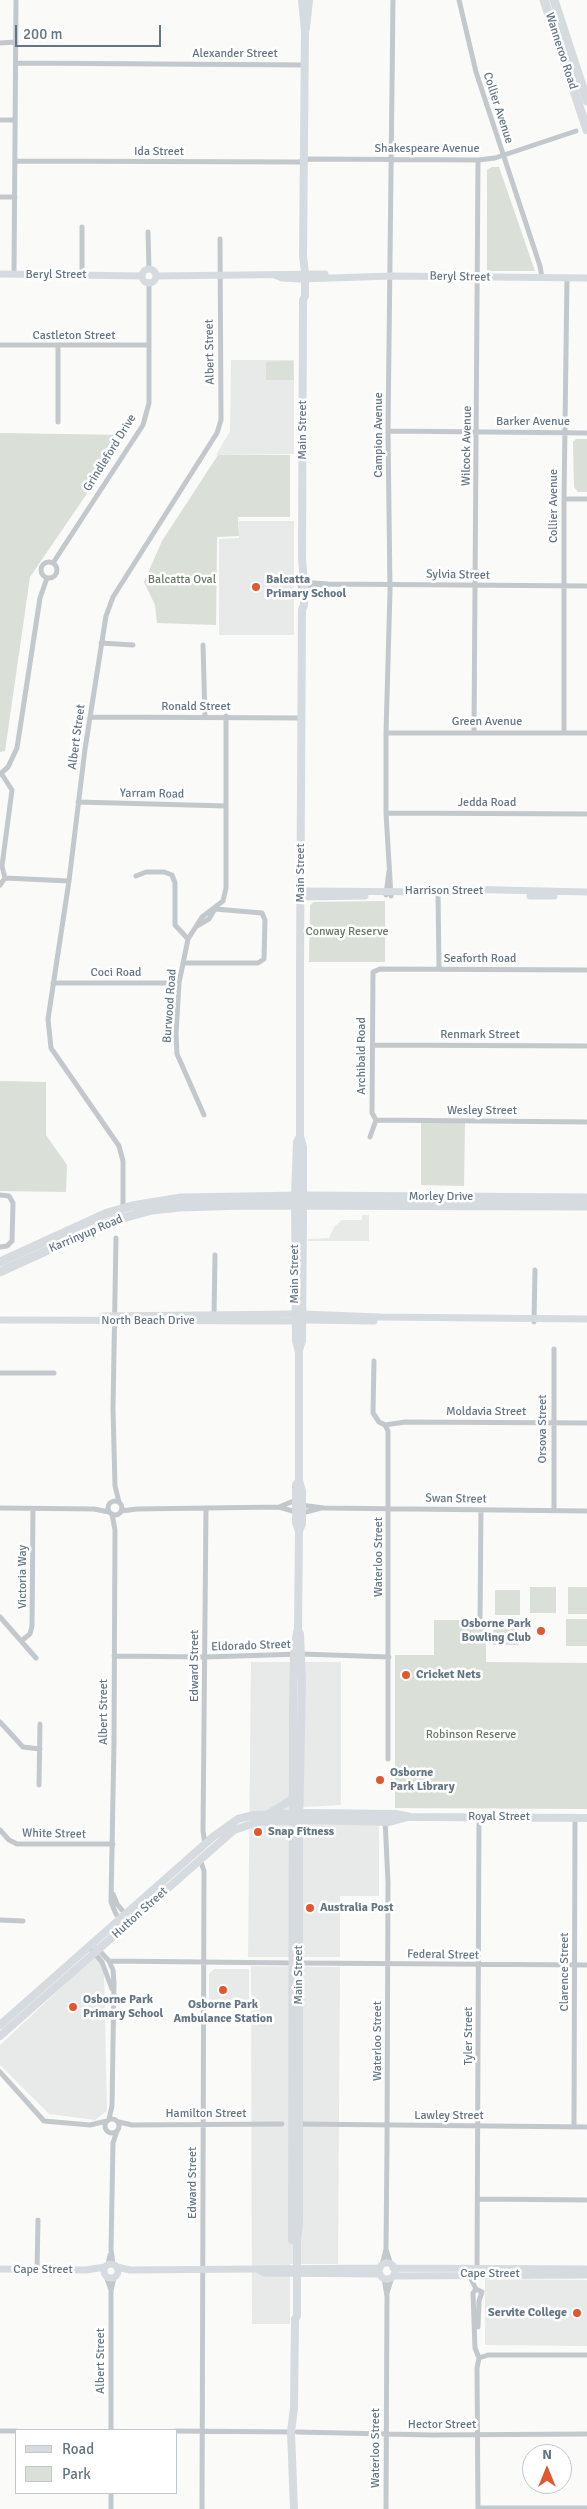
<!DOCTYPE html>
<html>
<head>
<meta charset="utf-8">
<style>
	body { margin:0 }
	#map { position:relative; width:587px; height:2509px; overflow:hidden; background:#fafaf8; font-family:Signika,sans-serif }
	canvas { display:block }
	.legend { position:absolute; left:15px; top:2429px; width:162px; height:65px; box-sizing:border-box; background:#fff; border:1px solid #c1c8cd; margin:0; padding:6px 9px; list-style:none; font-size:15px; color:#657683 }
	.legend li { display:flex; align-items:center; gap:10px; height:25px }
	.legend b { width:25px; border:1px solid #c1c8cd }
	.north { position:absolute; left:522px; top:2444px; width:50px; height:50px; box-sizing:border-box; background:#fff; border:1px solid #c1c8cd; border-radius:50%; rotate:0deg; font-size:14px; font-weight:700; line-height:20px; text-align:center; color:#657683 }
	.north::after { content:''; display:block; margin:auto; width:18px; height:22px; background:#e4572e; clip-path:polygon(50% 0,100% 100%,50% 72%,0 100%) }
	.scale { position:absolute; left:15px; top:25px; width:146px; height:22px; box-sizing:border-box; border:2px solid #657683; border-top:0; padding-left:6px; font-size:15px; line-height:18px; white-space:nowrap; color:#657683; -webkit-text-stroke:4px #fff; paint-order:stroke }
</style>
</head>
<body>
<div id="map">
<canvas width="587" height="2509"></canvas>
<ul class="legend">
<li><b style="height:6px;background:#d6dbdf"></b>Road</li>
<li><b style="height:14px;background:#dadfd7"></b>Park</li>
</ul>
<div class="north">N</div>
<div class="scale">200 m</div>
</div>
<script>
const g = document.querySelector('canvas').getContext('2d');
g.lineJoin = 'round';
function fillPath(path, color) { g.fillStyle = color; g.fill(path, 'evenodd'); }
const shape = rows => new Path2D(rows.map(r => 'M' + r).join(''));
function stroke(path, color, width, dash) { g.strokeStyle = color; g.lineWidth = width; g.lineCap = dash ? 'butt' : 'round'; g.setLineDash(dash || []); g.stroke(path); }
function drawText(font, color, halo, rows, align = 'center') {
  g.font = font + ' Signika,sans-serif'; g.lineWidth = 5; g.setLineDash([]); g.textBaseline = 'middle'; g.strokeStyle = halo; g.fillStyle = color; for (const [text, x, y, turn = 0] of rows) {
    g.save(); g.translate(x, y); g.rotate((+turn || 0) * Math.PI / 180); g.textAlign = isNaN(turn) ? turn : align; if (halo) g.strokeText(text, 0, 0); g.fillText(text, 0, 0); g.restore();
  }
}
const built = shape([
	[231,360,294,360,294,454,216,455,230,431],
	[239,521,294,521,294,635,219,635,219,539,239,538],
	[362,1215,369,1215,369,1241,308,1241,308,1239,329,1238,334,1227,342,1220,362,1220],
	[251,1662,341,1662,341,1805,303,1807,303,1822,379,1823,379,1896,340,1896,340,1957,248,1957],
	[96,1955,104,1968,107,2111,95,2120,49,2114,0,2065,0,2045],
	[251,1966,340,1967,338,2264,290,2264,290,2324,252,2324],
	[214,1969,249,1969,249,2000,209,2000,209,1974],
	[485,2279,587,2280,587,2346,485,2345]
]);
const green = shape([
	[492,167,499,167,535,271,487,271,487,170],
	[293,361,294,380,266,380,266,362],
	[0,433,127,435,30,577,5,751,0,752],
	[576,439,587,439,587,492,578,492,574,487,573,442],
	[218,455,290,455,290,517,238,517,239,536,217,537,216,625,157,623,155,605,144,582,162,541],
	[385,901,385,962,309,962,310,905,314,902],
	[0,1081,46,1082,46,1135,67,1165,66,1192,0,1191],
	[421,1123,465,1123,464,1186,421,1185],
	[530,1587,556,1587,556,1613,530,1613],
	[568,1587,587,1587,587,1614,568,1614],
	[495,1590,520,1590,520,1615,495,1615],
	[493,1619,519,1619,519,1645,493,1645],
	[566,1619,587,1619,587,1646,566,1646],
	[434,1620,486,1620,486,1662,587,1663,587,1809,395,1808,395,1655,434,1655]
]);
const street = shape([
	[459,0,476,72,540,266,542,278],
	[0,43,16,42],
	[16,63,304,65],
	[0,120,15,120],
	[15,161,299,162,309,159,478,160,495,158,576,131],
	[0,197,15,197],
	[148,232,149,269],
	[14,274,16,0],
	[82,274,82,227],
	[0,345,149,345],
	[58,422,58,346],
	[388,431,587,433],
	[564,499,587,499],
	'41 570a8 8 0 1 1 16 0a8 8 0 1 1-16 0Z',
	[53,563,143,425,149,403,149,282],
	[300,582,328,584,587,586],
	[300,586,328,584],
	[101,643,133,645],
	[203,645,205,717],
	[90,717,302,718],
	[474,732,478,160],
	[386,733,587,733],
	[564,733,564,499,567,278],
	[1,773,12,790,2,866,5,878],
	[0,774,8,767,17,748,40,598,47,578],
	[78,802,226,806],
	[386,813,587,814],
	[136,876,146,872,164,872,172,875,175,883,175,925,188,939],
	[5,878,69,881],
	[0,885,5,878],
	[438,892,439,969],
	[386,895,389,871],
	[391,896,386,813,386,733,390,591,388,431,393,0],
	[197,926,209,919,215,909],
	[183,963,258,963,264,959,265,920,262,913,215,909],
	[53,983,179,983],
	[373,1045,587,1046],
	[204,1115,177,1054,176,1034,179,983,188,939,202,917,223,901,226,888,226,716],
	[376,1120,587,1122],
	[370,1137,376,1120,372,1113,373,972,380,969,587,970],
	[0,1195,9,1196,13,1203,12,1241,7,1246,0,1247],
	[123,1208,123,1161,119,1146,51,1048,48,1019,69,881,85,749,106,616,113,597,217,433,221,420,220,239],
	[116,1238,113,1409,115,1486,119,1502],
	[214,1317,215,1255],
	[534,1322,535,1270],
	[374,1361,373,1413,379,1422,385,1425,388,1431,388,1759],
	[0,1373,54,1373],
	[385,1425,405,1422,587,1423],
	'108 1508a7 7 0 1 1 14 0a7 7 0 1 1-14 0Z',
	[300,1505,324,1508,587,1511],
	[279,1507,296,1500],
	[0,1508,94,1509,109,1512],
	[554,1510,554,1349],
	[121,1511,137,1509,279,1507,296,1512],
	[302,1513,321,1508],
	[112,1514,115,1530,114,1742,111,1902,116,1914,126,1925],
	[0,1617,36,1658],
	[480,1619,481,1510],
	[21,1641,30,1634,32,1626,33,1509],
	[114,1656,205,1657,302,1654,389,1657],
	[0,1722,23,1747,40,1749],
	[39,1785,40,1724],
	[0,1830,9,1840,17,1844,113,1844],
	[205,1844,203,1831,206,1508],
	[200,1859,204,1871,202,2509],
	[113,1894,117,1904,127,1916],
	[0,1920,23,1921],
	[89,1947,102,1962,112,1989],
	[97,1948,109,1961,113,1970,114,1983,112,2106,109,2119],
	[109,1961,293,1963],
	[299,1963,587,1965],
	[0,2072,44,2121,90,2125,107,2121],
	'105 2126a7 7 0 1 1 14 0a7 7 0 1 1-14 0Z',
	[119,2122,132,2125,282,2124],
	[298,2124,587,2127],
	[574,2127,575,1817],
	[478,2199,587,2200],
	[386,2249,391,2265],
	[113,2264,111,2249,113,2143,117,2131],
	[108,2265,110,2255],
	[382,2265,386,2249,387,2147,388,1882,385,1819],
	[37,2270,38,2220],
	[477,2271,479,1816],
	[469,2275,476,2289,473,2293,475,2348,479,2358,477,2368,478,2509],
	[106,2276,111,2290],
	[384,2278,387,2296,386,2509],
	[476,2289,482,2292,479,2301,478,2327],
	[387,2293,392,2277],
	[479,2358,488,2355,587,2355],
	[111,2430,111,2291,114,2277],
	[0,2431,16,2431],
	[176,2431,291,2432],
	[297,2432,432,2435,587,2434],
	[478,2508,587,2508],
	[111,2509,111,2493]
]);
const secondary = shape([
	'142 276a7 7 0 1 1 14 0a7 7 0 1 1-14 0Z',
	[0,274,142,276],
	[275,275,282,278,300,279,392,276,587,278],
	[156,276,325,274],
	[300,891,438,892,456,889,587,892],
	[530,896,554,896],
	[300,897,365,896],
	[302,1314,380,1317,587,1319],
	[103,1316,296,1314],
	[0,1320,296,1321],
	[302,1320,374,1321],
	'379 2271a8 8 0 1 1 16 0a8 8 0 1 1-16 0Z',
	'104 2271a7 7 0 1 1 14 0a7 7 0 1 1-14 0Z',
	[117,2267,130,2270,380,2268],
	[393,2268,587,2269],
	[0,2269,86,2270,105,2267],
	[259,2270,264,2273,380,2274],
	[393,2276,587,2275]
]);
const primary = shape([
	[306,28,309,0],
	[299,1350,302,1341,303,1214,303,1147,300,1136,300,970,302,610,304,605,304,582,302,559,303,300,305,296,305,273,303,256,305,31,302,0],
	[299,1481,302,1491,302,1524,299,1531],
	[268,1814,291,1800,294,1795],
	[0,2025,214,1836,238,1819,254,1815,307,1813,396,1814,410,1817,587,1818],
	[0,2036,234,1830,258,1822,307,1820,389,1822,408,1817],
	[292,2240,293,1711,294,1654,297,1632],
	[294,2509,291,2432,294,2408,295,2319,297,2316,297,2240,299,2222,299,1828,302,1682,300,1634,298,1630,299,1531,296,1523,296,1485,299,1481,299,1352,296,1341,295,1196,297,1142,300,1136]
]);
const highway = shape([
	[544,0,587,130],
	[554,0,587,101],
	[0,1262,107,1213,132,1206,181,1198,303,1196,587,1198],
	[0,1272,112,1221,152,1210,179,1207,245,1205,587,1206]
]);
const markers = [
	[256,587,5,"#e4572e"],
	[541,1631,5,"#e4572e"],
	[406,1675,5,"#e4572e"],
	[380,1780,5,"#e4572e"],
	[258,1832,5,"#e4572e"],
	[310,1908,5,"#e4572e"],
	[223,1990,5,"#e4572e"],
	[73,2007,5,"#e4572e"],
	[577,2313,5,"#e4572e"]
];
const streetNames = [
	["Wanneroo Road",561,51,72],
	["Alexander Street",235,54],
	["Collier Avenue",498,108,72],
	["Shakespeare Avenue",427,149],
	["Ida Street",159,152],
	["Beryl Street",56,275],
	["Beryl Street",460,277,1],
	["Castleton Street",74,336],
	["Albert Street",210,352,-91],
	["Barker Avenue",533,422],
	["Main Street",303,430,-90],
	["Campion Avenue",379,435,-90],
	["Wilcock Avenue",467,446,-89],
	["Grindleford Drive",110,453,-58],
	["Collier Avenue",554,506,-90],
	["Sylvia Street",458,575,1],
	["Ronald Street",196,707],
	["Green Avenue",487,722],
	["Albert Street",77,737,-82],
	["Yarram Road",152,794,1],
	["Jedda Road",487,803],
	["Main Street",301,873,-90],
	["Harrison Street",444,891],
	["Seaforth Road",480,959],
	["Coci Road",116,973],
	["Burwood Road",170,1006,-86],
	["Renmark Street",480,1035],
	["Archibald Road",362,1056,-90],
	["Wesley Street",482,1111],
	["Morley Drive",441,1197],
	["Karrinyup Road",86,1234,-23],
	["Main Street",295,1274,-90],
	["North Beach Drive",148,1321],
	["Moldavia Street",486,1412],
	["Orsova Street",543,1429,-90],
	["Swan Street",456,1499,1],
	["Waterloo Street",379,1557,-90],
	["Victoria Way",23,1577,-90],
	["Eldorado Street",251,1646,-2],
	["Edward Street",195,1666,-90],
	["Albert Street",104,1712,-90],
	["Royal Street",499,1817],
	["White Street",54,1834,1],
	["Hutton Street",140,1913,-42],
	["Federal Street",443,1955,1],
	["Clarence Street",565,1972,-90],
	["Main Street",299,1975,-90],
	["Tyler Street",469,2036,-90],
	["Waterloo Street",378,2041,-90],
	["Hamilton Street",206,2114],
	["Lawley Street",449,2116],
	["Edward Street",193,2183,-90],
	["Cape Street",43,2270],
	["Cape Street",490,2274],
	["Albert Street",101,2361,-90],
	["Hector Street",442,2425],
	["Waterloo Street",376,2448,-90]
];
const parkNames = [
	["Balcatta Oval",182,580],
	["Conway Reserve",347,932],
	["Robinson Reserve",471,1735]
];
const poiNames = [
	["Balcatta",266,580],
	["Primary School",266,594],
	["Osborne Park",531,1624,"right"],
	["Bowling Club",531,1638,"right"],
	["Cricket Nets",416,1675],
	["Osborne",390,1773],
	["Park Library",390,1787],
	["Snap Fitness",268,1832],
	["Australia Post",320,1908],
	["Osborne Park",83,2000],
	["Primary School",83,2014],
	["Osborne Park",223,2005,"center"],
	["Ambulance Station",223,2019,"center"],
	["Servite College",567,2313,"right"]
];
fillPath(built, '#e8e9e9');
fillPath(green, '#dadfd7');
stroke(street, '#c3c8cc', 5);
stroke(secondary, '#d6dbdf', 7);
stroke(primary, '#d6dbdf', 8);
stroke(highway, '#d6dbdf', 9);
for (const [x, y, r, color] of markers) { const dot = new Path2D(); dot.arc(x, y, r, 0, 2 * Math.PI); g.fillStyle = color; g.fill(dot); stroke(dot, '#fff', 2); }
drawText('12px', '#657683', '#fff', streetNames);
drawText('12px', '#687a64', '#fff', parkNames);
drawText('bold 12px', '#657683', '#fff', poiNames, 'left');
</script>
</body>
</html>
